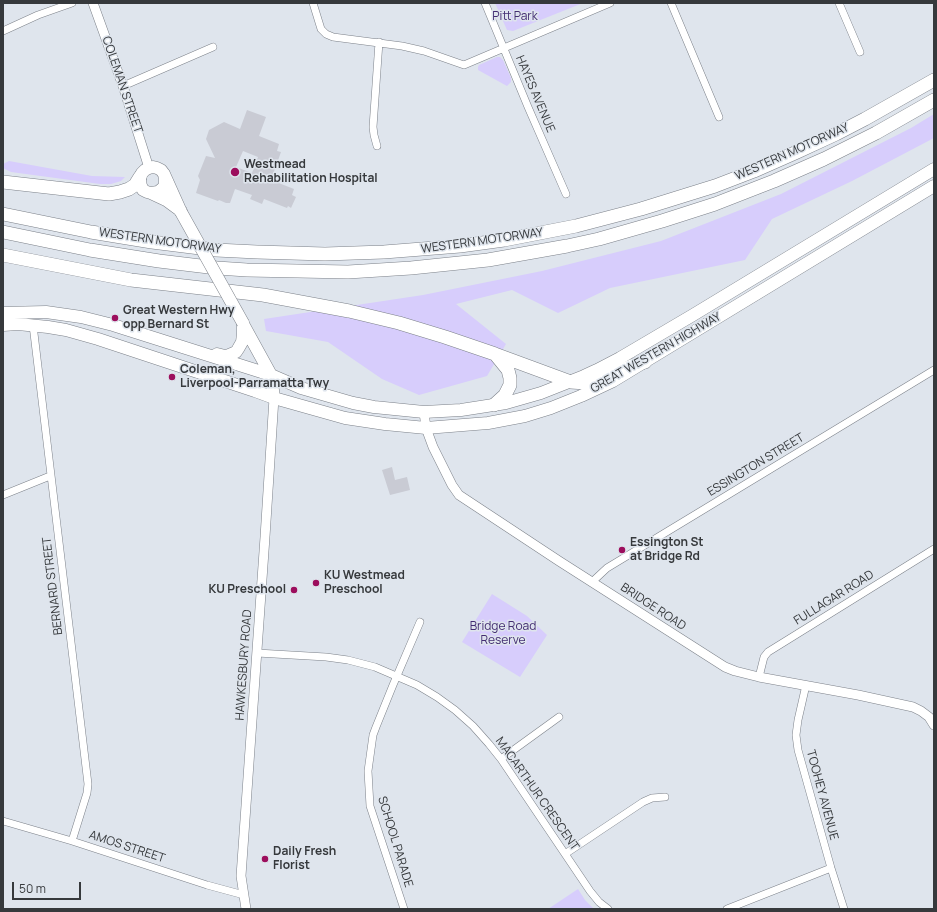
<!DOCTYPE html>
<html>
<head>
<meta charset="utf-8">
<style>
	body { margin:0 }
	#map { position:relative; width:937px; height:912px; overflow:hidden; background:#dfe5ed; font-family:Manrope,sans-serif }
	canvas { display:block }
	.frame { position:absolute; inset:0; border:4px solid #36393c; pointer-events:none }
	.scale { position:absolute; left:12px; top:882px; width:69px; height:18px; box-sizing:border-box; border:2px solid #36393c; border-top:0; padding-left:5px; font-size:12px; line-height:14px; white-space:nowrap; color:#36393c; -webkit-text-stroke:3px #dfe5ed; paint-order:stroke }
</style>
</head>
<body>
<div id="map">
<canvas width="937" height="912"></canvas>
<div class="frame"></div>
<div class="scale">50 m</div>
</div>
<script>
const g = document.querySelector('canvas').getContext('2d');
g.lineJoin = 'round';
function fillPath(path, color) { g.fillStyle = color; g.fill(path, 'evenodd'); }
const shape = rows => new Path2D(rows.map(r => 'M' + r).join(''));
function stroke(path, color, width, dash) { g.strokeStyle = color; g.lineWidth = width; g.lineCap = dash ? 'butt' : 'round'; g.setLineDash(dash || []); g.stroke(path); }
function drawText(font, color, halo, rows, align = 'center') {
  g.font = font + ' Manrope,sans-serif'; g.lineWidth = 3; g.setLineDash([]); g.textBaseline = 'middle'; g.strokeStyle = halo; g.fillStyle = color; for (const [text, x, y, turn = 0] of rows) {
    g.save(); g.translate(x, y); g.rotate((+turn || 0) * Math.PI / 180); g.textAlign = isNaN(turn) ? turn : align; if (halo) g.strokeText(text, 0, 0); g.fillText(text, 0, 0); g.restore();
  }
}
const green = shape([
	[495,3,583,3,513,31,507,30],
	[497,57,500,57,503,60,511,78,511,82,507,86,478,70,478,67,479,65],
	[934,114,934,138,852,181,772,219,745,260,610,288,558,313,512,290,456,304,506,344,487,376,419,395,382,379,328,342,266,331,264,319,423,295,542,271,661,241,781,194,911,128],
	[9,161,92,176,125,177,121,181,111,184,100,184,11,172,3,168,3,164],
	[492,594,527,616,547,635,520,677,462,642],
	[578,889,585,900,594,909,548,909]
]);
const building = shape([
	[247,110,266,117,259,136,279,144,277,151,281,152,271,180,294,189,292,195,296,197,291,208,288,206,287,208,264,199,262,204,250,199,252,195,235,189,230,203,226,203,219,200,218,201,196,193,200,180,198,176,206,156,215,158,206,139,209,130,224,122,240,129],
	[243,151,258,157,252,173,236,167],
	[392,467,395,480,407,477,410,490,390,495,382,470]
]);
const minor = shape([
	[313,3,321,29,326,34,333,37,402,46,424,51,464,65,610,3],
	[485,3,528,107,566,194],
	[671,3,719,117],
	[839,3,860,52],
	[3,31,38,15,72,3],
	[123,86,213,47],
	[377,146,374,135,373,127,379,42],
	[33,325,88,784,87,793,72,841],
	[3,495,50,476],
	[592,582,607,568,934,370],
	[257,653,326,657,348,660,375,667,417,685,437,697,455,710,473,726,489,744,501,759,590,891,599,902,608,909],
	[759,677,764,657,768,652,934,549],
	[806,685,798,720,796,735,798,750,831,868,844,909],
	[501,759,559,717],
	[3,821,72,841,207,885,244,895],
	[565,854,643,802,652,798,665,797],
	[404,909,370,806,368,771,373,735,376,727,393,685,420,622],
	[727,909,831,868]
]);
const tertiary = shape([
	[93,3,123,86,149,168],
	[424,412,426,428,433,447,452,485,459,495,559,561,725,667,735,671,759,677,858,695,913,707,921,711,929,717,934,725],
	[246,909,241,876,265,537,274,398]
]);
const trunk = shape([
	[164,174,165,178,165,183,164,187,158,192,151,193,147,192,143,190,141,186,140,182,140,177,142,173,145,170,149,168,153,167,157,168,161,170,164,174,181,212],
	[151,193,166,200,181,211],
	[3,313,46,312,81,317,113,325,271,375,301,388,353,403,374,407,424,412,461,410,506,403,541,393,584,376,597,370,620,358,693,315,934,169],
	[243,324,271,375,274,398],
	[3,325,18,324,48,327,66,330,98,339,255,391,274,398,345,418,385,424,426,428,488,423,525,416,551,408,581,396,613,381,934,186],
	[217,354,225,356,229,355,236,352,238,349,242,342,243,334,243,323]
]);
const motorway = shape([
	[3,182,109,194,120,192,129,189,135,185,140,177],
	[3,214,91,232,152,242,216,250,257,252,325,254,384,252,460,246,504,240,576,226,641,209,715,186,754,171,797,152,836,134,865,119,934,80],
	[3,232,90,250,159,261,217,268,247,270,348,272,411,268,488,260,567,246,599,239,662,221,715,204,774,181,824,159,876,133,934,100],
	[3,255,131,280,263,295,349,311,399,323,445,337,495,354,571,382,586,383,597,380,634,365,645,362],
	[494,405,505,395,510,385,510,378,508,370,495,354]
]);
const trunkBridge = shape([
	[181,212,243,323]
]);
const markers = [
	[235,172,5,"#9c0e5d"],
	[115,318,4,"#9c0e5d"],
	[172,377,4,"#9c0e5d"],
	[622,550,4,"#9c0e5d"],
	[316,583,4,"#9c0e5d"],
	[294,590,4,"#9c0e5d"],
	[265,859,4,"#9c0e5d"]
];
const parkNames = [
	["Pitt Park",515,17],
	["Bridge Road",503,627],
	["Reserve",503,641]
];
const streetNames = [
	["COLEMAN STREET",122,85,71],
	["HAYES AVENUE",535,94,67],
	["WESTERN MOTORWAY",792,152,-24],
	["WESTERN MOTORWAY",160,241,8],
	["WESTERN MOTORWAY",482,241,-8],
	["GREAT WESTERN HIGHWAY",656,353,-30],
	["ESSINGTON STREET",756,465,-31],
	["BERNARD STREET",53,586,-97],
	["FULLAGAR ROAD",834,598,-32],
	["BRIDGE ROAD",653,607,33],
	["HAWKESBURY ROAD",244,665,-86],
	["MACARTHUR CRESCENT",537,794,55],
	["TOOHEY AVENUE",822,795,75],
	["SCHOOL PARADE",395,842,73],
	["AMOS STREET",127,847,18]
];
const poiNames = [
	["Westmead",244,165],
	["Rehabilitation Hospital",244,179],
	["Great Western Hwy",123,311],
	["opp Bernard St",123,325],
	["Coleman,",180,370],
	["Liverpool-Parramatta Twy",180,384],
	["Essington St",630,543],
	["at Bridge Rd",630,557],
	["KU Westmead",324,576],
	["Preschool",324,590],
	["KU Preschool",286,590,"right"],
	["Daily Fresh",273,852],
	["Florist",273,866]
];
fillPath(green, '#d7cdfc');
fillPath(building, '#c9cbd4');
stroke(minor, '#7c8189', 8);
stroke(tertiary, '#7c8189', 10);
stroke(trunk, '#7c8189', 13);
stroke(motorway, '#7c8189', 14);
stroke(minor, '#fff', 7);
stroke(tertiary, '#fff', 9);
stroke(trunk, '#fff', 12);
stroke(motorway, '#fff', 13);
stroke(trunkBridge, '#7c8189', 13, []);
stroke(trunkBridge, '#fff', 12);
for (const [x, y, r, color] of markers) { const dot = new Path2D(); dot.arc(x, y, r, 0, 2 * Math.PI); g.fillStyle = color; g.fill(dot); stroke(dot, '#dfe5ed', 1.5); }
drawText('12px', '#432d72', '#dfe5ed', parkNames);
drawText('12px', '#36393c', '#dfe5ed', streetNames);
drawText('bold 12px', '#36393c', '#dfe5ed', poiNames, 'left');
</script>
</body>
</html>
